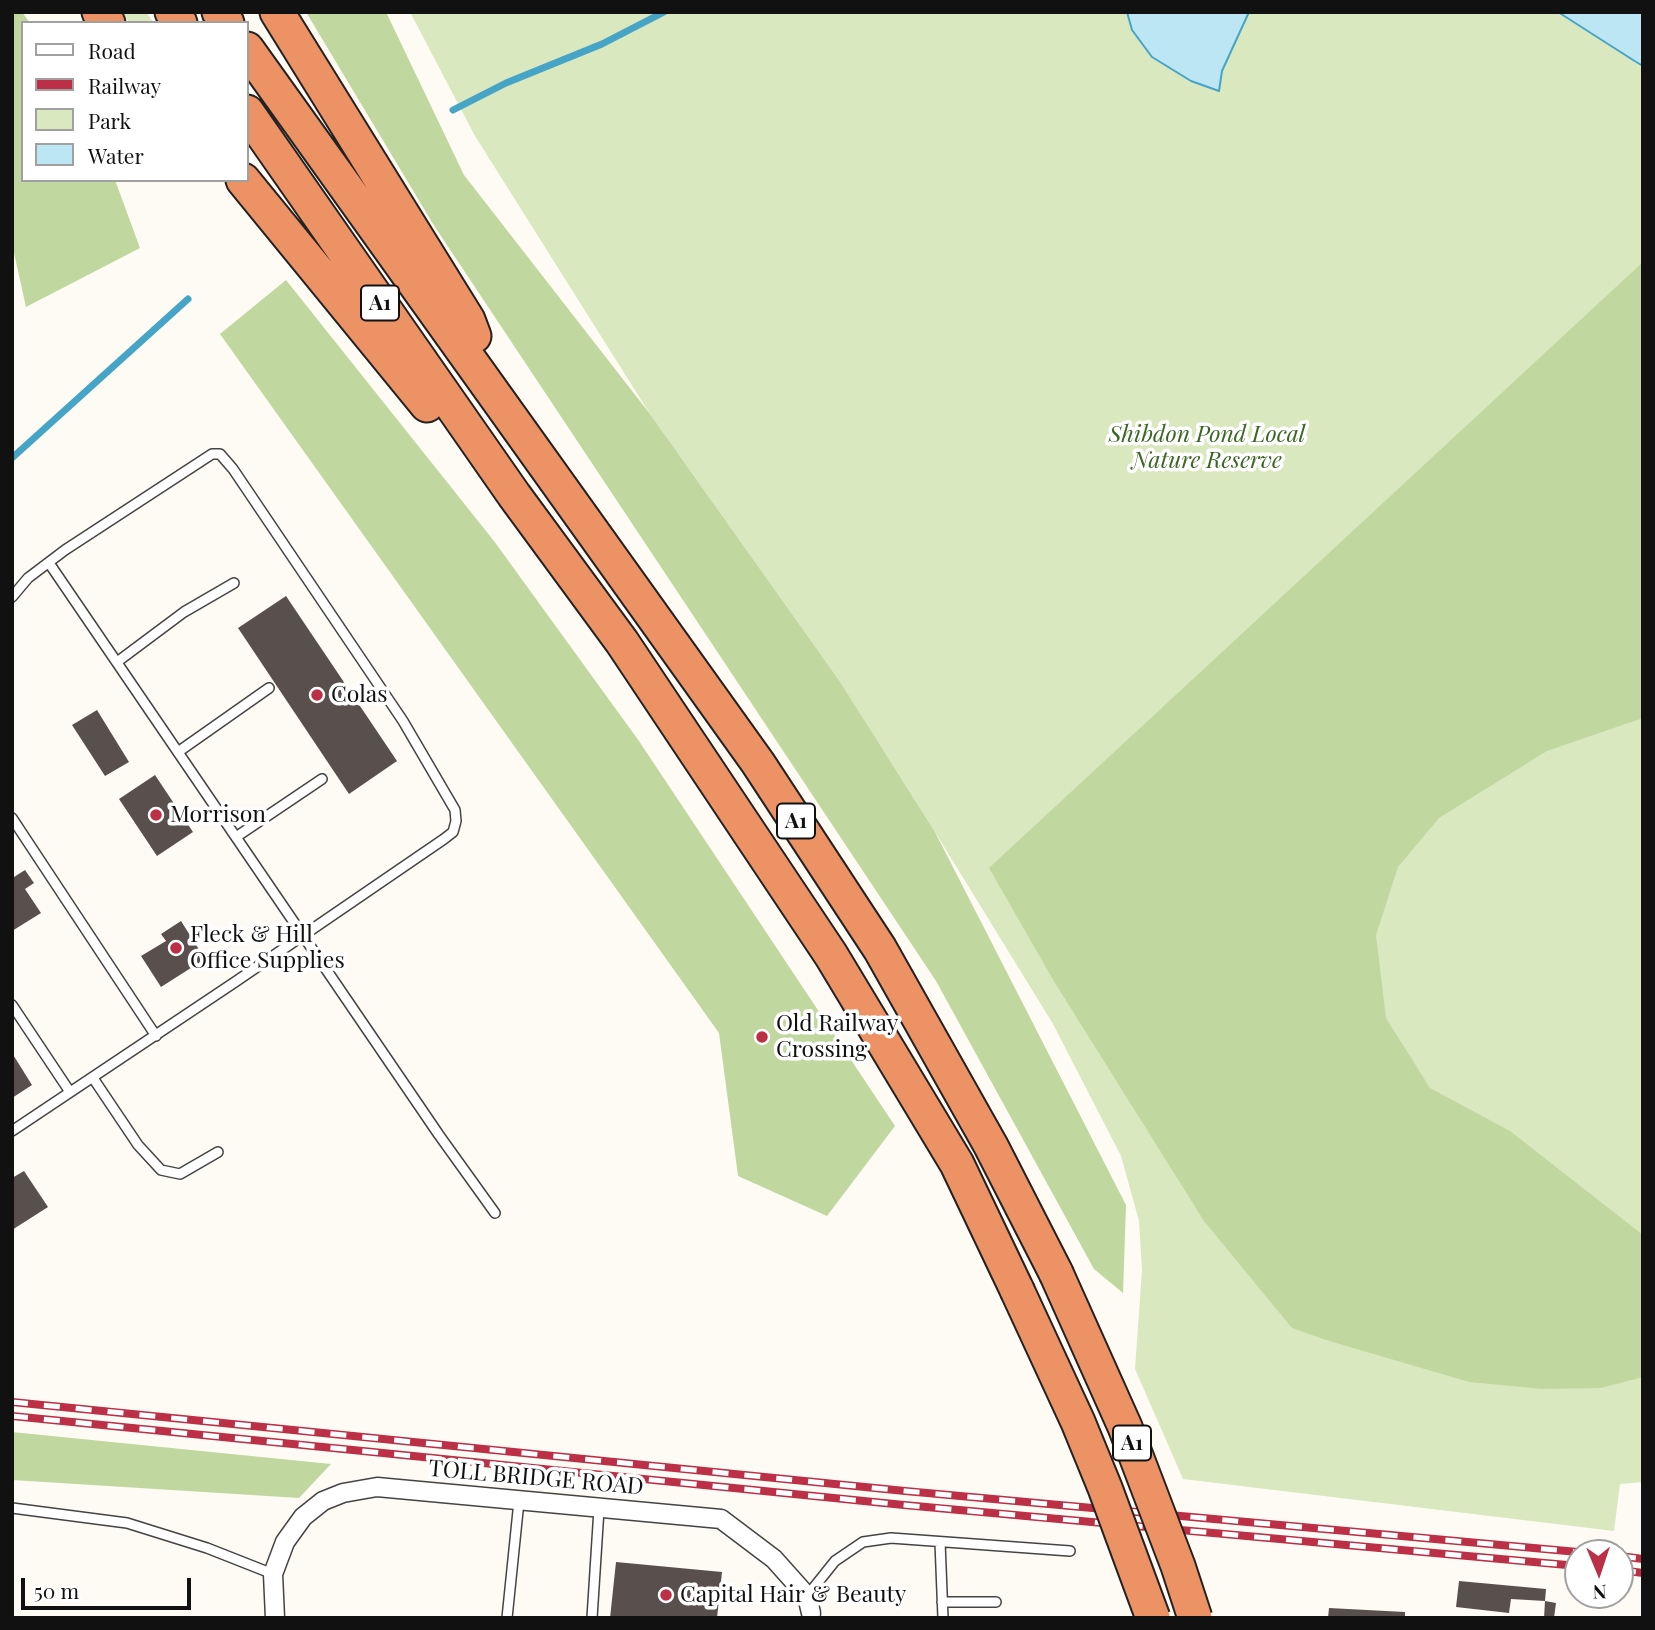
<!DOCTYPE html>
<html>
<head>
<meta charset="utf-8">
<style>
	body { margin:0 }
	#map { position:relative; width:1655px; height:1630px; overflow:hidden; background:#fefbf5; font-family:"Playfair Display",serif }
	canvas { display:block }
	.frame { position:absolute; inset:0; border:14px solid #111; pointer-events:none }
	.legend { position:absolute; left:21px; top:21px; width:228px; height:161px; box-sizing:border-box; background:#fff; border:2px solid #a0a0a0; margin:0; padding:9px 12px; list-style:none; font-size:21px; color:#111 }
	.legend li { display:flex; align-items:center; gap:14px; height:35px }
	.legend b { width:35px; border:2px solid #a0a0a0 }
	.north { position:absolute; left:1564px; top:1539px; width:70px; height:70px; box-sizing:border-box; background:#fff; border:2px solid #a0a0a0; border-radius:50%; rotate:178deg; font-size:19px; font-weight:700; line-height:28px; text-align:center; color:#111 }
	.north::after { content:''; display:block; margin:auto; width:24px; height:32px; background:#bb2f47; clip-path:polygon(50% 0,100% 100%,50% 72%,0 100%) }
	.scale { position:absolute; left:21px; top:1578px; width:170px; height:32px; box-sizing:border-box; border:4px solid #111; border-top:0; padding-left:9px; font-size:21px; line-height:24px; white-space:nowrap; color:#111; -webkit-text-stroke:5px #fff; paint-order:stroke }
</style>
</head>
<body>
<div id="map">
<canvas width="1655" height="1630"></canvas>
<div class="frame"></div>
<ul class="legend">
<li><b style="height:9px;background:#fff"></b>Road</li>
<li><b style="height:9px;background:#bb2f47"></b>Railway</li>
<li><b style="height:19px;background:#dae8bf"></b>Park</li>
<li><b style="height:19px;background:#bce6f4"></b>Water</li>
</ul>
<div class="north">N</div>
<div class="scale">50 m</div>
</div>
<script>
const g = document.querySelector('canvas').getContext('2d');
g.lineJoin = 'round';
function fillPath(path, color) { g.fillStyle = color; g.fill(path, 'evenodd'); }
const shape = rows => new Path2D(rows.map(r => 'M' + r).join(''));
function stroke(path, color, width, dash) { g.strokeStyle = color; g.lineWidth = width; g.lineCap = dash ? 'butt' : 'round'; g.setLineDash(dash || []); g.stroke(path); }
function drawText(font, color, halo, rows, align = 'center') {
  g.font = font + ' "Playfair Display",serif'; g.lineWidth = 7; g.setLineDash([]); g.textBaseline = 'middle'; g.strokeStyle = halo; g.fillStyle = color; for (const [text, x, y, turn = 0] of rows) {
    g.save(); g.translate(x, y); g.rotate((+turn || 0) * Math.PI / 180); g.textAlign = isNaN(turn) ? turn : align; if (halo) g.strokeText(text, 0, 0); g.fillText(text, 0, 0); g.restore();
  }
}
const green = shape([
	[121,12,146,12,154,23,130,23],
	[410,12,1643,12,1643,1482,1620,1484,1614,1531,1183,1479,1135,1369,1142,1270,1139,1221,1121,1156,1053,1024,935,832,841,683,650,414,475,136]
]);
const forest = shape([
	[12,12,22,12,30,23,23,23,23,180,115,180,140,248,26,307,12,244],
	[306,12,386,12,464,175,650,414,841,683,935,832,1126,1205,1123,1293,1094,1269,936,981,433,224],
	[1643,262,1643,718,1547,751,1439,818,1398,867,1376,935,1386,1018,1430,1088,1510,1131,1643,1235,1643,1377,1601,1388,1542,1389,1469,1382,1326,1340,1292,1328,1204,1221,1055,983,989,868],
	[286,280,494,541,639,741,895,1126,827,1216,738,1176,719,1033,220,334],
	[12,1432,331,1464,299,1498,12,1480]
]);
const water = shape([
	[1127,12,1249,12,1222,71,1219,91,1191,81,1152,57,1132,30,1127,12],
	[1558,12,1643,12,1643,66,1633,60,1558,12]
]);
const stream = shape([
	[453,110,506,83,602,44,664,12],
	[12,458,188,299]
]);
const building = shape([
	[286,596,397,761,349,794,238,628],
	[97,710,129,762,105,776,72,725],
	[155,775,193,832,157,856,119,799],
	[25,870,34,883,25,889,41,913,12,931,12,874,14,877],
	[181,921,205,959,161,987,141,956,166,941,161,934],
	[12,1053,32,1085,12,1098],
	[24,1171,48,1207,12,1230,12,1178],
	[616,1562,722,1572,717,1618,610,1618],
	[1459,1581,1546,1589,1545,1601,1511,1599,1509,1613,1456,1607],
	[1545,1601,1556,1603,1554,1618,1544,1618],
	[1329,1608,1405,1612,1405,1618,1328,1618]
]);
const lane = shape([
	[49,563,439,1135,495,1213],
	[12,597,28,578,65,550,212,454,220,454,233,469,403,721,455,810,456,821,453,832,444,839,235,982,12,1131],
	[117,662,184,612,234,583],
	[178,752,269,688],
	[12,818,156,1036],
	[236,837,322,779],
	[12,1005,70,1092],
	[93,1078,138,1145,161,1170,180,1174,218,1152],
	[12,1508,127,1523,207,1548,273,1574],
	[940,1542,943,1618],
	[807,1596,835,1561,863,1542,891,1538,1070,1551],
	[942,1602,996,1602],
	[507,1618,519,1501],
	[592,1618,599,1509]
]);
const street = shape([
	[275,1618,273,1574,285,1542,303,1517,323,1501,343,1493,377,1487,721,1519,774,1559,807,1596,811,1613]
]);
const highway = shape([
	[99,12,108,23],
	[172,12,180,23],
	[219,12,227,23],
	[277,12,468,320,474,336],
	[247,49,758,763,880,949,991,1146,1056,1273],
	[247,112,514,495,622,642,831,955,957,1164,1017,1290],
	[243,180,427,405]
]);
const rail = shape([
	[12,1402,905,1491,1589,1553],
	[12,1416,904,1505,1578,1566],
	[1620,1556,1643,1559],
	[1620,1570,1643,1573]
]);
const highwayBridge = shape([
	[1056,1273,1125,1427,1178,1566,1195,1618],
	[1017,1290,1078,1422,1105,1488,1153,1618]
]);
const markers = [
	[317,695,7,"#bb2f47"],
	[156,815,7,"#bb2f47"],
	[176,948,7,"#bb2f47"],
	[762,1037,7,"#bb2f47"],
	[666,1595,7,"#bb2f47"]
];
const shields = [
	[380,303,38],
	[796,821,38],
	[1132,1443,38]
];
const shieldNames = [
	["A1",380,303],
	["A1",796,821],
	["A1",1132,1443]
];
const parkNames = [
	["Shibdon Pond Local",1207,435],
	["Nature Reserve",1207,461]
];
const poiNames = [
	["Colas",331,695],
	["Morrison",170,815],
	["Fleck & Hill",190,935],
	["Office Supplies",190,961],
	["Old Railway",776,1024],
	["Crossing",776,1050],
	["Capital Hair & Beauty",680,1595]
];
const streetNames = [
	["TOLL BRIDGE ROAD",536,1478,5]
];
fillPath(green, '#dae8bf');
fillPath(forest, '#c0d89f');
fillPath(water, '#bce6f4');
stroke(water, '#46a4c7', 2);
stroke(stream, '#46a4c7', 7);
fillPath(building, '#59504d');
stroke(lane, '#444', 12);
stroke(street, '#444', 21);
stroke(highway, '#222', 37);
stroke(lane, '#fff', 9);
stroke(street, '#fff', 18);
stroke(highway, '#ed9265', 33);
stroke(rail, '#bb2f47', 8);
stroke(rail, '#fff', 5, [16]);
stroke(highwayBridge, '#222', 37, []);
stroke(highwayBridge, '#ed9265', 33);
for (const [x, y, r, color] of markers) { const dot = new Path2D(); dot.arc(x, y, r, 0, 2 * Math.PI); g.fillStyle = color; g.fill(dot); stroke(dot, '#fff', 2.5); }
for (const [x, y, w] of shields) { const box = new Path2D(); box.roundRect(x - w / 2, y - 17.5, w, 35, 5); g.fillStyle = '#fff'; g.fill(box); stroke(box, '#111', 2); }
drawText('bold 21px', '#111', null, shieldNames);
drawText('italic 23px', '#3a6623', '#fff', parkNames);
drawText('23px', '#111', '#fff', poiNames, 'left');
drawText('23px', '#111', '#fff', streetNames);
</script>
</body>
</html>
